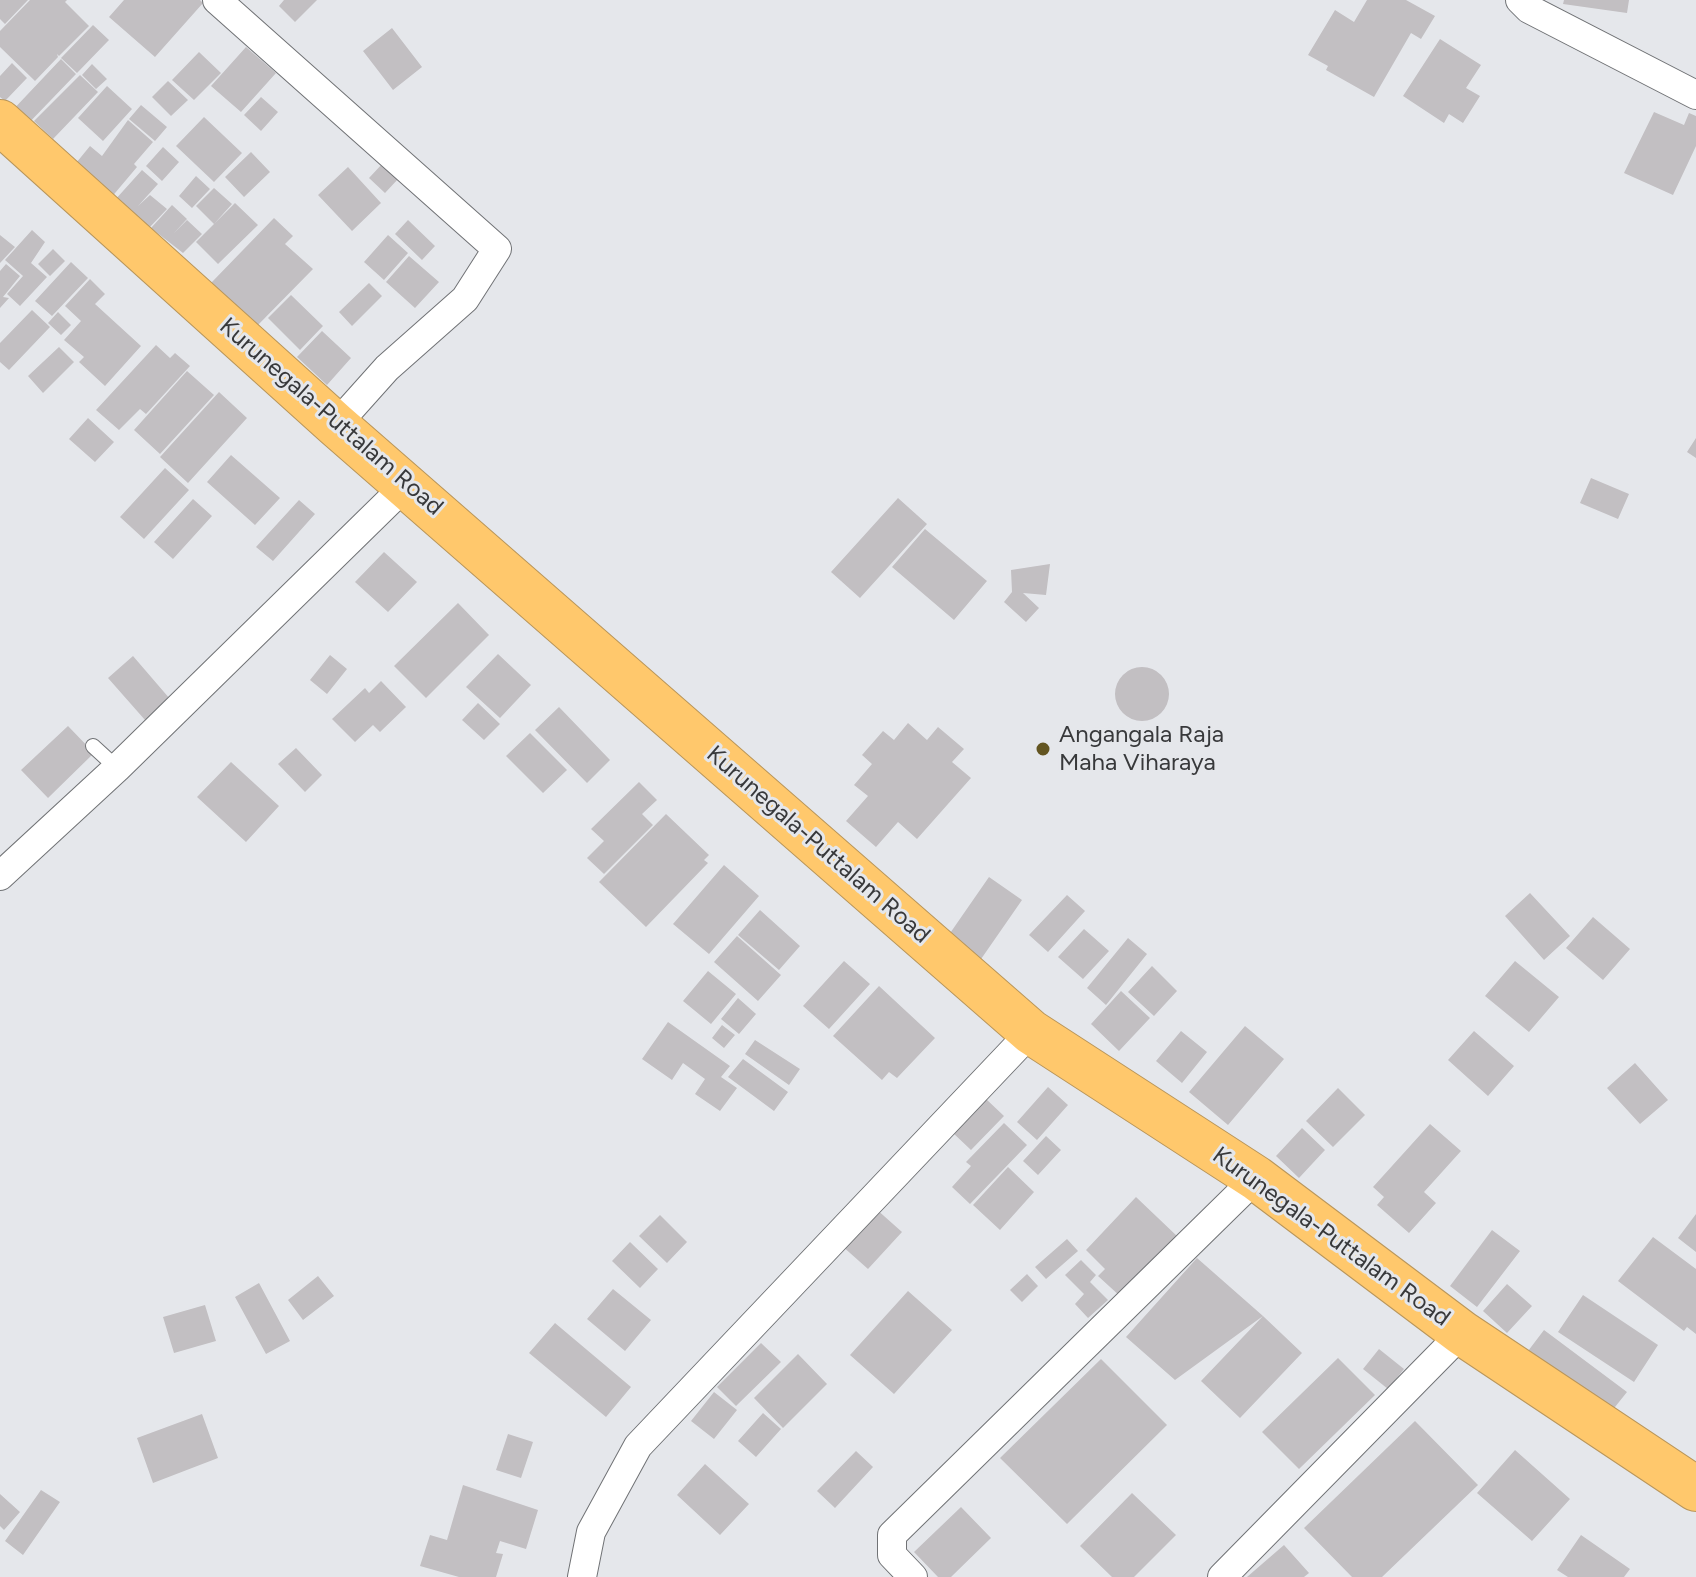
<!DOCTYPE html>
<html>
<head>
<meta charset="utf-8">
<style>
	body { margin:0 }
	canvas { display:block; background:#e5e7eb }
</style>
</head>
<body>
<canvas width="1696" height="1577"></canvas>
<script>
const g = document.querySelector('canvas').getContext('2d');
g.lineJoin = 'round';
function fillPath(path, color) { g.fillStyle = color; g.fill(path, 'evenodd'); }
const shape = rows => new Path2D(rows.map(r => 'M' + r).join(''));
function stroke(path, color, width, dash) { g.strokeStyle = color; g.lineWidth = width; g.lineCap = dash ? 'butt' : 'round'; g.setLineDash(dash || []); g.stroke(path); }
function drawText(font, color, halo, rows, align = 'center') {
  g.font = font + ' Figtree,sans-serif'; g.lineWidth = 6; g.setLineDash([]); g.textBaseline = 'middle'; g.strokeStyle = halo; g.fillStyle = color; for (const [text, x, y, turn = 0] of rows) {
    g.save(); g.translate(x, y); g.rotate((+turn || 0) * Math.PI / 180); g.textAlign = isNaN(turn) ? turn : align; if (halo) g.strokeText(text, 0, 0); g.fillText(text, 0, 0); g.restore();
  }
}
const building = shape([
	[0,0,28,0,5,24,0,19],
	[30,0,67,0,65,2,89,26,59,56,57,54,58,57,35,81,0,47,0,31],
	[124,0,200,0,203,3,155,57,109,17],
	[284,0,317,0,295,22,279,6],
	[1367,0,1406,0,1435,16,1421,39,1411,33,1374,97,1326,70,1328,66,1308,55,1335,10,1354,22],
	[1564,0,1629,0,1627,13,1563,4],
	[93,25,109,40,77,73,61,58],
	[392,28,422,67,393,90,363,51],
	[1440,39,1481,65,1466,88,1480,96,1463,123,1449,114,1444,123,1403,96],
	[246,47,276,73,241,112,211,86],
	[199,52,221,73,194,100,172,80],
	[61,59,76,74,24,128,9,114],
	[12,63,27,78,5,101,0,97,0,76],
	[92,64,107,79,96,89,82,75],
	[80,75,98,92,53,139,34,121],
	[168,81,188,100,171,116,152,97],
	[107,86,132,109,103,141,78,118],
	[261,97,278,112,261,131,244,115],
	[141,105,167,127,155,141,129,119],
	[1654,112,1684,125,1689,113,1696,116,1696,146,1673,195,1624,173],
	[204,117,242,153,214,182,176,146],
	[128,120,153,142,134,164,137,167,110,199,72,168,90,146,102,156],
	[163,147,179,162,162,181,146,166],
	[251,152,270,172,244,197,225,177],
	[383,163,399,178,385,193,369,178],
	[348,167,381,203,352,231,318,195],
	[142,170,158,184,138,206,150,195,167,209,149,228,114,201],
	[196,176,210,189,192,208,179,196],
	[214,188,232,204,214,224,196,206],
	[235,203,258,225,218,264,196,242],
	[172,205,187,219,174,233,187,220,202,234,183,253,151,228],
	[274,218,293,236,285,244,313,269,256,327,211,283],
	[408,220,435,246,422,260,395,234],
	[32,230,45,242,31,263,47,277,20,306,7,294,23,276,5,260],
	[0,235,15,247,0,263],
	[388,235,408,253,384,280,364,262],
	[53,249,65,261,50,276,38,264],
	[409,256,439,282,415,308,386,282],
	[71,262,88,278,52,316,35,301],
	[6,264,20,276,3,297,9,298,0,308,0,271],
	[90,279,105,294,95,304,141,346,105,386,79,362,84,357,64,340,81,321,65,306],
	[369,283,382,296,352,326,339,312],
	[291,295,323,326,300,350,268,318],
	[32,310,50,327,9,370,0,362,0,343],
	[58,312,71,325,61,335,48,323],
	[322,331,351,358,327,385,297,357],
	[156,345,170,358,175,353,190,366,146,414,140,409,119,430,96,410],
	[59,347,74,362,43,393,28,376],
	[187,371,214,395,160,454,134,430],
	[219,392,247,418,188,483,160,457],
	[88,418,114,442,95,462,69,439],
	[1696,438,1696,458,1687,452],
	[231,455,280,498,255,525,207,482],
	[165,468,189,490,144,539,120,517],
	[1591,478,1629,494,1618,519,1580,503],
	[898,498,927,524,860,598,831,572],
	[193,499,212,516,173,559,154,542],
	[299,500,315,514,273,561,256,547],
	[925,529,987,581,954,620,892,567],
	[384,552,417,582,388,612,355,582],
	[1050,564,1046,595,1023,593,1039,608,1026,622,1004,602,1012,592,1011,570],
	[458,603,489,635,426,698,394,666],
	[498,654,531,685,500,718,466,687],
	[330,655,347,669,327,694,310,680],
	[133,656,170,699,145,720,108,678],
	'1115 694a27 27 0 1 1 54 0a27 27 0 1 1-54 0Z',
	[381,681,406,707,380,732,373,725,355,742,332,719,365,688,369,693],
	[478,703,500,724,484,740,462,720],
	[559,707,610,760,587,783,535,730],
	[908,723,927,740,938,727,964,749,952,762,971,778,917,839,898,822,876,847,846,821,868,796,854,785,872,764,862,755,883,731,894,740],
	[68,726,94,753,48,798,21,770],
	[530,733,567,770,543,793,506,756],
	[296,748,322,775,305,792,278,764],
	[231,762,279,806,246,842,197,797],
	[639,782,657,800,642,814,653,825,604,874,587,858,604,841,591,829],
	[666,814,709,855,704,860,708,863,646,927,599,882],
	[724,865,759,896,709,954,673,924],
	[989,877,1022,900,979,962,946,939],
	[1530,893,1570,936,1544,960,1505,916],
	[1067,895,1085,911,1048,952,1029,935],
	[760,910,800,946,779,970,738,935],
	[1593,917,1630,949,1603,980,1566,948],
	[1084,929,1109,951,1083,979,1058,957],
	[737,936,781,975,758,1001,714,962],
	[1128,938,1147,954,1106,1005,1087,988],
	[844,961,870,984,829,1029,803,1006],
	[1515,961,1559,997,1529,1032,1485,996],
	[1152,966,1177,991,1154,1016,1128,992],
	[708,971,736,994,711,1024,683,1001],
	[879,986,935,1038,897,1078,889,1072,882,1080,833,1036],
	[1121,991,1150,1018,1119,1051,1091,1024],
	[738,998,756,1014,739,1034,721,1019],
	[668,1022,730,1066,721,1077,737,1088,720,1111,695,1094,705,1079,683,1063,672,1080,642,1059],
	[722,1025,735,1035,724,1048,712,1038],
	[1245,1026,1284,1059,1228,1125,1189,1092],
	[1181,1031,1207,1052,1182,1083,1156,1061],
	[1474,1031,1514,1066,1488,1096,1448,1060],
	[755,1040,800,1069,789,1085,745,1054],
	[743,1059,788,1092,774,1111,728,1077],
	[1635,1063,1668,1100,1640,1124,1607,1088],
	[1048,1087,1068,1105,1037,1140,1017,1122],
	[1338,1088,1365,1115,1333,1147,1306,1121],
	[985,1098,1004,1116,971,1150,952,1132],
	[1004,1123,1027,1145,970,1204,952,1187,971,1166,966,1162],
	[1430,1124,1461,1151,1424,1192,1436,1203,1409,1233,1377,1205,1384,1197,1373,1187],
	[1302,1128,1325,1150,1299,1178,1276,1156],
	[1046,1136,1061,1150,1038,1175,1023,1161],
	[1008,1167,1034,1192,1000,1230,973,1205],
	[1136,1197,1178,1237,1121,1297,1098,1276,1105,1269,1086,1250],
	[875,1208,902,1232,868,1269,841,1245],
	[1696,1214,1696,1252,1678,1238],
	[660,1215,687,1242,667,1263,639,1236],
	[1492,1230,1520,1251,1477,1307,1450,1286],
	[1653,1237,1696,1269,1696,1334,1687,1327,1684,1331,1618,1281],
	[1067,1239,1078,1251,1046,1279,1035,1267],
	[630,1242,658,1269,640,1288,612,1261],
	[1197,1258,1263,1316,1302,1353,1240,1418,1201,1381,1263,1316,1175,1380,1126,1337],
	[1081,1260,1096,1275,1090,1282,1108,1300,1088,1318,1075,1304,1084,1294,1065,1275],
	[1027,1274,1038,1286,1022,1302,1010,1290],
	[318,1276,334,1296,303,1320,288,1300],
	[259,1283,290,1341,266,1354,235,1297],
	[1507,1284,1532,1306,1507,1333,1483,1311],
	[613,1289,651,1320,625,1351,587,1319],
	[908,1291,952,1330,894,1394,850,1355],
	[1583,1295,1658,1345,1634,1382,1558,1332],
	[205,1305,216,1341,174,1353,163,1317],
	[555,1323,631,1387,606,1417,529,1353],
	[1544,1330,1627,1392,1607,1417,1525,1355],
	[761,1343,781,1362,736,1406,717,1387],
	[1379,1349,1404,1369,1388,1389,1363,1369],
	[798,1354,827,1384,783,1428,754,1398],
	[1338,1358,1375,1395,1299,1469,1262,1432],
	[1101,1359,1167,1425,1067,1524,1000,1458],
	[714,1392,737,1410,714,1439,691,1421],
	[763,1413,781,1429,756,1457,738,1441],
	[202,1414,218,1458,153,1483,137,1438],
	[1415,1421,1478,1485,1382,1577,1352,1577,1304,1528],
	[508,1434,533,1442,521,1478,496,1470],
	[1515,1450,1570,1499,1532,1541,1477,1493],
	[856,1451,873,1467,835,1508,817,1491],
	[705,1464,749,1504,720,1535,677,1495],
	[463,1485,538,1510,526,1549,500,1541,496,1553,503,1554,496,1577,459,1577,420,1566,430,1535,447,1540],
	[41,1490,60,1502,23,1555,5,1541],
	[1132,1493,1176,1535,1134,1577,1112,1577,1080,1546],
	[0,1494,20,1512,4,1530,0,1526],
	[961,1507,991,1538,951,1577,938,1577,914,1552],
	[1581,1535,1630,1569,1624,1577,1568,1577,1557,1570],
	[1284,1545,1309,1573,1304,1577,1247,1577]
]);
const lane = shape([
	[93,746,117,768]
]);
const street = shape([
	[217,0,497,249,465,299,387,368,336,425],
	[1520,0,1529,9,1696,95],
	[0,876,117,768,407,484],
	[582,1577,591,1532,638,1446,1031,1032],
	[913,1577,892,1555,892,1535,1256,1178],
	[1222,1577,1462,1333]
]);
const highway = shape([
	[0,122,336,425,1031,1032,1256,1178,1462,1333,1696,1489]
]);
const markers = [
	[1043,749,8,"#635521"]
];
const streetNames = [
	["Kurunegala-Puttalam Road",331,417,41],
	["Kurunegala-Puttalam Road",818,845,41],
	["Kurunegala-Puttalam Road",1331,1237,36]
];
const poiNames = [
	["Angangala Raja",1059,735],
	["Maha Viharaya",1059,763]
];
fillPath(building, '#c2bfc2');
stroke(lane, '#707275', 16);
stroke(street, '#707275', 30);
stroke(highway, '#b9965b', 46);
stroke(lane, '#fff', 14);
stroke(street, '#fff', 28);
stroke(highway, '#ffc86c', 44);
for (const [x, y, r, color] of markers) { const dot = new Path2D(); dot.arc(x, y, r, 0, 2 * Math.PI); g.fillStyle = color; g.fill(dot); stroke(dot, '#e5e7eb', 3); }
drawText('24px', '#38393b', '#e5e7eb', streetNames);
drawText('24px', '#38393b', '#e5e7eb', poiNames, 'left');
</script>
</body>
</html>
